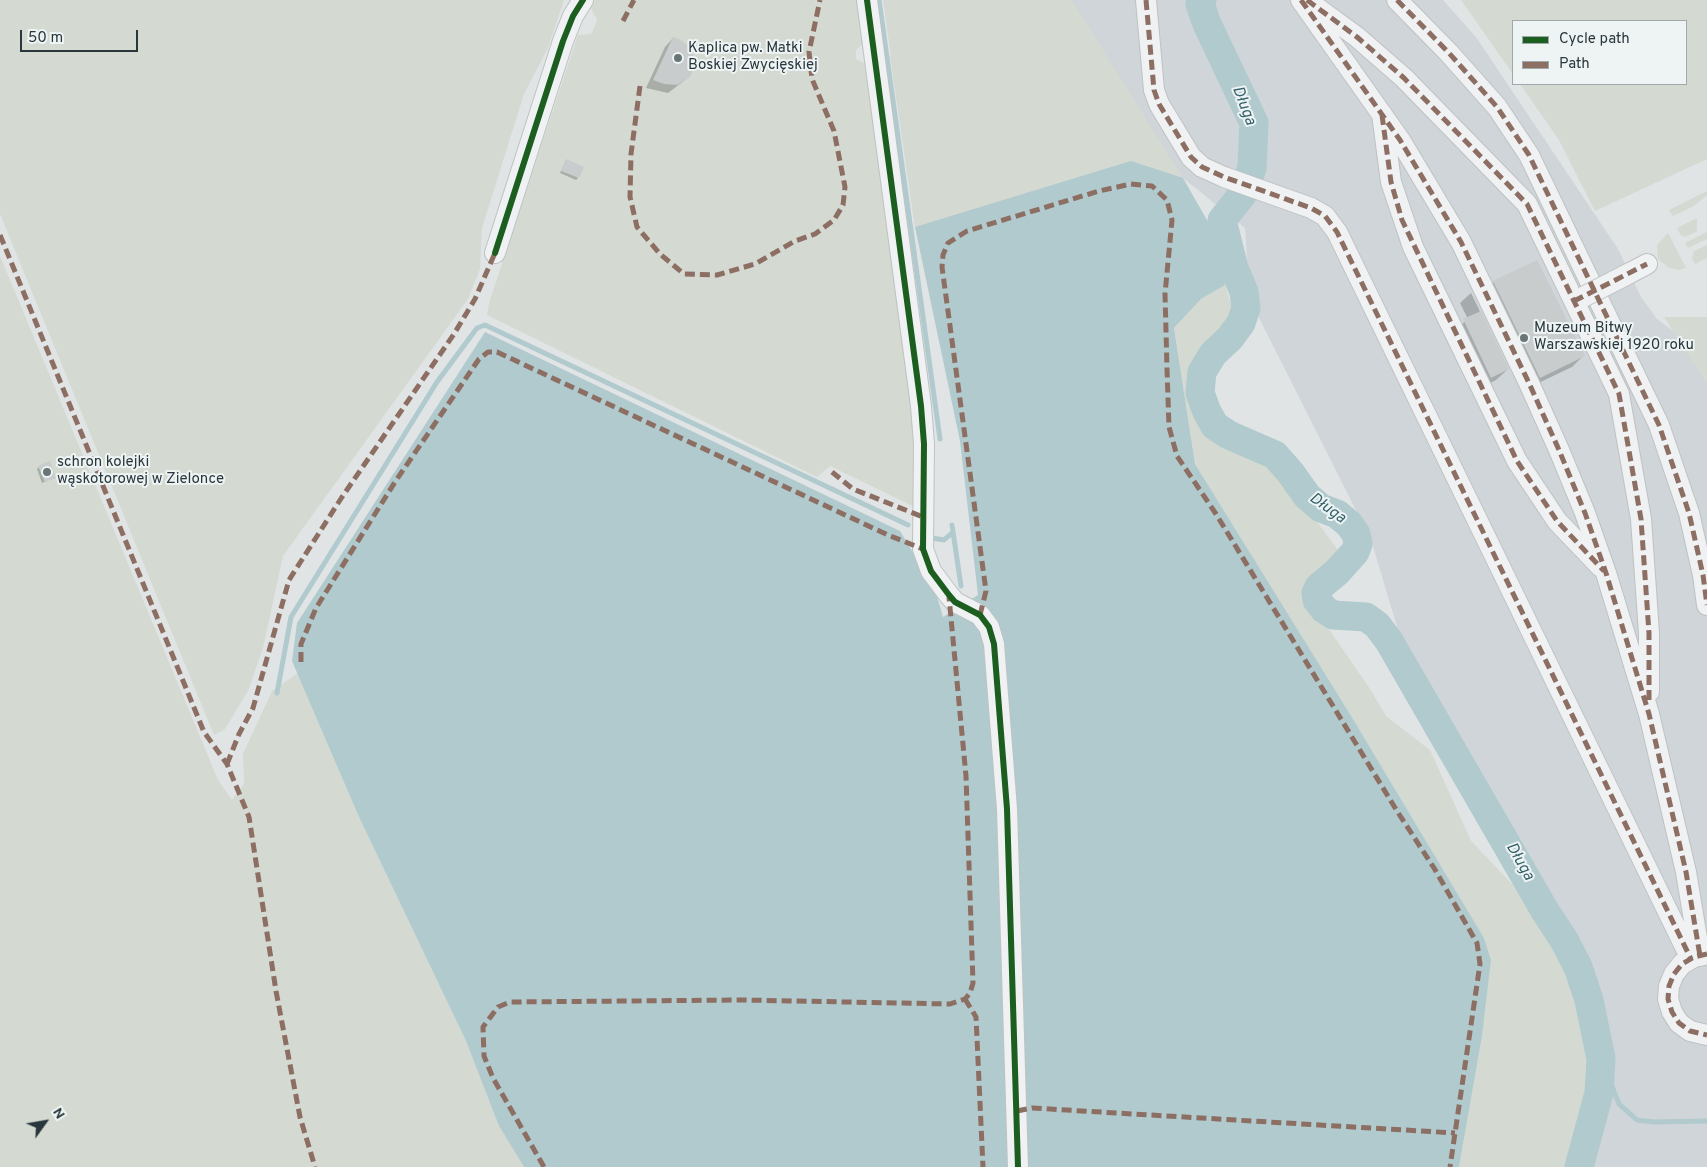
<!DOCTYPE html>
<html>
<head>
<meta charset="utf-8">
<style>
	body { margin:0 }
	#map { position:relative; width:1707px; height:1167px; overflow:hidden; background:#e0e4e5; font-family:Overpass,sans-serif }
	canvas { display:block }
	.legend { position:absolute; left:1512px; top:20px; width:175px; height:65px; box-sizing:border-box; background:#eef3f4; border:1px solid #9fa8aa; margin:0; padding:6px 9px; list-style:none; font-size:15px; color:#29373c }
	.legend li { display:flex; align-items:center; gap:10px; height:25px }
	.legend b { width:25px; border:1px solid #9fa8aa }
	.north { position:absolute; left:20px; top:1097px; width:50px; height:50px; -webkit-text-stroke:4px #eef3f4; paint-order:stroke; rotate:58deg; font-size:14px; font-weight:700; line-height:20px; text-align:center; color:#29373c }
	.north::after { content:''; display:block; margin:auto; width:18px; height:22px; background:#29373c; clip-path:polygon(50% 0,100% 100%,50% 72%,0 100%) }
	.scale { position:absolute; left:20px; top:30px; width:118px; height:22px; box-sizing:border-box; border:2px solid #29373c; border-top:0; padding-left:6px; font-size:15px; line-height:18px; white-space:nowrap; color:#29373c; -webkit-text-stroke:4px #eef3f4; paint-order:stroke }
</style>
</head>
<body>
<div id="map">
<canvas width="1707" height="1167"></canvas>
<ul class="legend">
<li><b style="height:6px;background:#1b5e20"></b>Cycle path</li>
<li><b style="height:6px;background:#8d6e63"></b>Path</li>
</ul>
<div class="north">N</div>
<div class="scale">50 m</div>
</div>
<script>
const g = document.querySelector('canvas').getContext('2d');
g.lineJoin = 'round';
function fillPath(path, color) { g.fillStyle = color; g.fill(path, 'evenodd'); }
const shape = rows => new Path2D(rows.map(r => 'M' + r).join(''));
function stroke(path, color, width, dash) { g.strokeStyle = color; g.lineWidth = width; g.lineCap = dash ? 'butt' : 'round'; g.setLineDash(dash || []); g.stroke(path); }
function drawText(font, color, halo, rows, align = 'center') {
  g.font = font + ' Overpass,sans-serif'; g.lineWidth = 4; g.setLineDash([]); g.textBaseline = 'middle'; g.strokeStyle = halo; g.fillStyle = color; for (const [text, x, y, turn = 0] of rows) {
    g.save(); g.translate(x, y); g.rotate((+turn || 0) * Math.PI / 180); g.textAlign = isNaN(turn) ? turn : align; if (halo) g.strokeText(text, 0, 0); g.fillText(text, 0, 0); g.restore();
  }
}
const built = shape([
	[950,0,1443,0,1476,37,1618,249,1641,297,1657,319,1673,331,1707,383,1707,1167,1592,1167,1608,1100,1608,1031,1603,1003,1587,961,1399,633,1371,540,1250,300,1245,228,1183,178,971,211,915,227,890,55,914,68]
]);
const green = shape([
	[0,0,564,0,548,48,524,94,482,228,480,269,468,299,283,556,263,648,248,691,225,729,214,735,0,214],
	[595,0,861,0,867,40,856,50,856,59,869,66,913,403,919,509,830,466,817,477,487,315,489,303,578,35,591,34,595,26,597,19,590,7],
	[883,0,1072,0,1183,178,1131,161,915,227],
	[1461,0,1707,0,1707,159,1595,211,1559,140,1520,84,1686,84,1686,21,1513,21,1513,74],
	[1707,191,1707,195,1694,206,1673,216,1669,210],
	[1697,218,1697,231,1685,237,1680,234,1677,228],
	[1707,232,1707,239,1688,248,1685,243],
	[1668,233,1686,268,1680,270,1669,268,1658,259,1657,245],
	[1707,245,1707,258,1695,264,1692,258,1694,251],
	[0,256,218,780,232,800,244,784,243,754,272,691,298,673,359,817,466,1041,499,1126,524,1167,0,1167],
	[1225,285,1232,308,1226,332,1202,351,1191,384,1198,423,1222,444,1276,467,1338,550,1331,564,1313,576,1302,590,1370,689,1386,716,1430,750,1471,841,1513,885,1573,980,1589,1050,1588,1095,1570,1167,1459,1167,1482,1036,1491,960,1484,938,1353,719,1195,464,1174,328,1201,299],
	[1664,317,1707,317,1707,383,1673,331]
]);
const water = shape([
	[1131,161,1183,178,1212,229,1225,285,1201,299,1174,328,1195,464,1353,719,1484,938,1491,960,1482,1036,1459,1167,524,1167,499,1126,466,1041,359,817,292,661,297,623,485,332,900,531,935,589,943,617,978,595,960,441,915,227]
]);
const shadow = shape([
	[673,38,689,77,668,93,646,88,665,47],
	[566,160,578,178,576,180,560,173],
	[1494,282,1583,356,1572,367,1528,388,1482,293],
	[1471,293,1508,369,1496,380,1480,388,1453,332,1468,319,1460,303],
	[39,467,55,477,42,483,37,469]
]);
const stream = shape([
	[879,0,940,439],
	[952,525,961,586],
	[932,538,944,540,953,532],
	[277,693,291,617,437,382,477,328,485,325,908,525],
	[1601,1059,1619,1104,1637,1120,1654,1122,1707,1121]
]);
const river = shape([
	[1202,0,1200,4,1207,24,1254,123,1252,168,1242,195,1222,220,1234,268,1244,292,1246,308,1241,323,1230,338,1213,354,1202,372,1200,393,1207,412,1215,426,1229,435,1275,455,1290,472,1307,496,1321,508,1337,514,1349,524,1356,534,1358,544,1355,552,1337,572,1319,587,1316,593,1317,600,1324,609,1333,615,1366,617,1377,625,1389,641,1545,911,1564,940,1578,967,1589,1000,1601,1059,1599,1093,1579,1167]
]);
const building = shape([
	[673,37,681,40,692,50,695,66,690,77,677,85,664,84,653,80],
	[566,159,584,167,579,178,561,171],
	[1537,260,1585,356,1540,378,1493,281],
	[1471,291,1509,369,1491,378,1463,319,1481,311],
	[50,461,56,478,45,482,38,466]
]);
const minor = shape([
	[867,0,921,406,924,444,923,549,931,571,949,595,955,602,980,615,989,627,994,644,1007,809,1018,1167],
	[1146,0,1154,90,1159,104,1191,157,1202,167,1224,177,1311,208,1325,216,1337,232,1691,959],
	[1301,0,1400,140,1461,242,1529,383,1559,450,1585,513,1606,573,1649,714,1686,872,1700,956],
	[1397,0,1449,53,1497,107,1529,155,1659,425,1689,513,1703,575,1707,605],
	[1309,2,1357,37,1404,78,1527,204,1619,394,1641,519,1649,633,1649,692],
	[1382,114,1391,182,1413,247,1517,461,1557,521,1601,567],
	[495,253,563,41,573,16,583,0],
	[1630,273,1647,264],
	[1704,955,1694,957,1682,964,1674,974,1669,986,1668,999,1672,1012,1679,1023,1690,1031,1707,1035]
]);
const minorBridge = shape([
	[1583,297,1630,273]
]);
const quiet = shape([
	[1146,0,1154,90,1159,104,1191,157,1202,167,1224,177,1311,208,1325,216,1337,232,1691,959],
	[1301,0,1400,140,1461,242,1529,383,1559,450,1585,513,1606,573,1649,714,1686,872,1700,956],
	[1307,0,1357,37,1404,78,1527,204,1619,394,1641,519,1649,633,1649,704],
	[1397,0,1449,53,1497,107,1529,155,1659,425,1689,513,1703,575,1707,605],
	[623,21,634,0],
	[640,86,631,154,630,197,637,227,660,254,684,274,717,275,755,264,795,241,815,234,834,220,843,205,845,187,834,131,812,79,809,52,820,0],
	[1382,115,1391,182,1402,220,1517,461,1557,521,1604,571],
	[0,235,204,732,227,764,249,817,276,991,300,1117,315,1167],
	[1574,301,1647,264],
	[832,472,853,489,923,517],
	[980,615,986,591,942,267,943,255,948,243,967,231,1099,191,1131,184,1152,186,1167,200,1172,220,1165,294,1167,369,1169,427,1177,456,1216,514,1397,811,1434,868,1477,943,1480,964,1450,1167],
	[301,662,301,644,316,608,395,482,479,359,488,352,497,352,888,535,923,549],
	[227,764,239,734,253,708,289,580,342,497,454,334,475,299,495,253],
	[1707,954,1694,957,1682,964,1674,974,1669,986,1668,999,1672,1012,1679,1023,1690,1031,1707,1035],
	[965,999,976,1017,983,1167],
	[1017,1111,1032,1108,1455,1133],
	[544,1167,493,1078,484,1056,483,1027,498,1007,510,1002,744,1000,950,1004,965,999,970,993,973,983,966,776,949,597]
]);
const cycleway = shape([
	[867,0,921,406,924,444,923,549,931,571,949,595,955,602,980,615,989,627,994,644,1007,809,1018,1167],
	[495,253,563,41,573,16,583,0]
]);
const markers = [
	[678,58,5,"#697477"],
	[1524,338,5,"#697477"],
	[47,472,5,"#697477"]
];
const poiNames = [
	["Kaplica pw. Matki",688,49],
	["Boskiej Zwycięskiej",688,66],
	["Muzeum Bitwy",1534,329],
	["Warszawskiej 1920 roku",1534,346],
	["schron kolejki",57,463],
	["wąskotorowej w Zielonce",57,480]
];
const waterNames = [
	["Długa",1243,106,69],
	["Długa",1327,509,36],
	["Długa",1519,862,60]
];
fillPath(built, '#cfd5d8');
fillPath(green, '#d4d9d1');
fillPath(water, '#b0cace');
fillPath(shadow, '#0003');
stroke(stream, '#b0cace', 5);
stroke(river, '#b0cace', 29);
fillPath(building, '#c8cccd');
stroke(minor, '#bec2c3', 22);
stroke(minor, '#eff1f2', 20);
stroke(minorBridge, '#bec2c3', 22, []);
stroke(minorBridge, '#eff1f2', 20);
stroke(quiet, '#8d6e63', 5, [10, 5]);
stroke(cycleway, '#1b5e20', 6);
for (const [x, y, r, color] of markers) { const dot = new Path2D(); dot.arc(x, y, r, 0, 2 * Math.PI); g.fillStyle = color; g.fill(dot); stroke(dot, '#eef3f4', 2); }
drawText('15px', '#29373c', '#eef3f4', poiNames, 'left');
drawText('italic 16px', '#36646c', '#eef3f4', waterNames);
</script>
</body>
</html>
